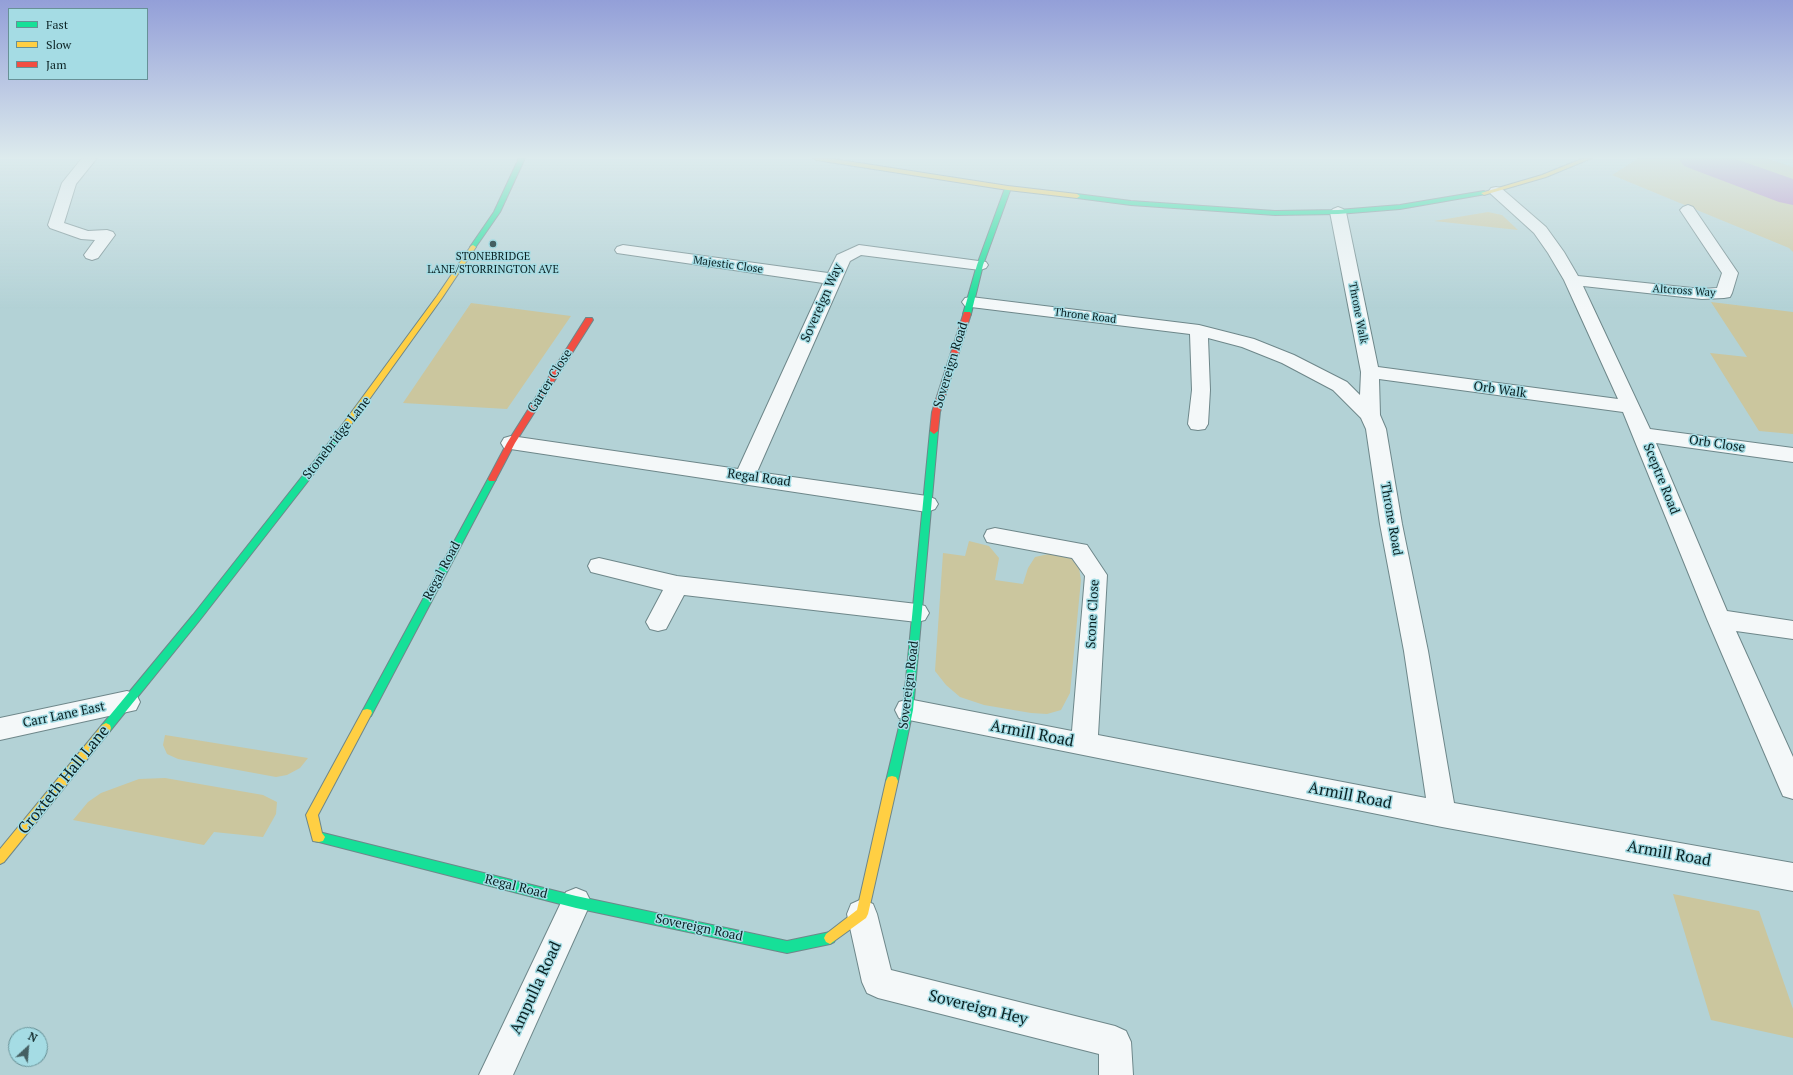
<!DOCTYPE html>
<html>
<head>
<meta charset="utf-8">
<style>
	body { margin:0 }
	#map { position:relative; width:1793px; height:1075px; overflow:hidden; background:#b3d2d6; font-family:"PT Serif",serif }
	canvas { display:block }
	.legend { position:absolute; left:8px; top:8px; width:140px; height:72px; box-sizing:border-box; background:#a5dce4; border:1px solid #679197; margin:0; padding:5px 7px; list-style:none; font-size:12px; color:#0a2123 }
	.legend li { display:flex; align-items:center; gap:8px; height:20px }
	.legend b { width:20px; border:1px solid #679197 }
	.north { position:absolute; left:8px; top:1027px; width:40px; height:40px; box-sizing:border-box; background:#a5dce4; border:1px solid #679197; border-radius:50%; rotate:26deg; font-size:11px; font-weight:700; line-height:16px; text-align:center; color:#0a2123 }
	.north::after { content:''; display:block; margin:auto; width:14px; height:18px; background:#455f62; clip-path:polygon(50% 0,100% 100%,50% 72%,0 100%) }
</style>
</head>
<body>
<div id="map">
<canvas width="1793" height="1075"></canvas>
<ul class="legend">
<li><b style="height:5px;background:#16e098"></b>Fast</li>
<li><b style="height:5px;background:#ffcf43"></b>Slow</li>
<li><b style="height:5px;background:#f24e42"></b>Jam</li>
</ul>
<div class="north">N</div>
</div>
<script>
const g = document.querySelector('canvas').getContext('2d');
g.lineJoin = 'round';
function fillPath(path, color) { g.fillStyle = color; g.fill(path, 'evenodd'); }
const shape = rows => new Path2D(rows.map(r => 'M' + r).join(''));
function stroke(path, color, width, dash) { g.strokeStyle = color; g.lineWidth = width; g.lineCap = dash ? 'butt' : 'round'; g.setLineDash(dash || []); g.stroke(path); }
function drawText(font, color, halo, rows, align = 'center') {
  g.font = font + ' "PT Serif",serif'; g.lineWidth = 3; g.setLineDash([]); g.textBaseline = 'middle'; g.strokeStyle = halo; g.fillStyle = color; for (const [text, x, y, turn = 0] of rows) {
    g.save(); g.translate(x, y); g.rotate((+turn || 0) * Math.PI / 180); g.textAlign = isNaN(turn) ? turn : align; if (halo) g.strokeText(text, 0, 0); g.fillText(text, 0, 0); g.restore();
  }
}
const green = shape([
	[1639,158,1765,158,1793,167,1793,252,1789,248,1612,175],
	[1488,212,1502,215,1518,230,1434,221],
	[1711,302,1793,312,1793,434,1759,431,1710,353,1747,357],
	[471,303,571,316,507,409,403,403],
	[969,541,989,546,999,558,995,580,1023,584,1028,568,1035,557,1053,553,1070,557,1079,568,1081,580,1070,693,1061,710,1047,714,1031,713,984,705,960,697,946,685,935,671,943,553,965,556],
	[165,735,308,758,300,768,287,775,276,777,178,759,167,754,163,745],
	[165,778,263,795,277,802,276,814,263,837,214,832,204,845,73,820,88,802,101,793,139,779],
	[1673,894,1759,911,1793,1009,1793,1038,1711,1020]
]);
const river = shape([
	[1678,158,1733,158,1793,179,1793,205,1779,202,1684,166,1678,158]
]);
const street = shape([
	[82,158,97,158,76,184,64,223,88,231,107,230,113,232,115,235,98,258,92,260,86,258,84,255,95,240,81,239,50,228,48,225,62,183,82,158],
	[1496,187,1501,188,1546,227,1564,252,1578,276,1702,289,1717,288,1722,273,1680,210,1683,207,1688,205,1693,207,1738,273,1732,293,1730,297,1724,298,1702,299,1583,286,1650,429,1793,448,1793,462,1656,443,1727,611,1793,621,1793,639,1736,631,1793,757,1793,799,1783,796,1779,787,1707,619,1623,412,1379,379,1380,415,1386,429,1402,524,1428,651,1454,803,1793,863,1793,891,1442,827,899,718,895,710,899,702,908,699,1072,731,1085,576,1072,558,987,542,984,536,987,530,995,528,1087,545,1107,575,1098,735,1426,798,1404,651,1380,524,1366,429,1361,418,1333,390,1282,363,1242,347,1208,338,1210,390,1208,424,1205,429,1198,430,1191,429,1188,424,1192,390,1190,334,971,307,965,306,962,302,965,298,971,297,1199,325,1254,339,1294,355,1347,382,1360,395,1361,372,1330,212,1333,209,1338,207,1343,209,1346,212,1378,367,1618,399,1564,280,1548,253,1534,233,1491,194,1489,191,1491,188,1496,187],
	[623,245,828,273,837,255,859,245,986,262,988,265,986,268,980,270,861,255,850,261,757,472,927,496,935,499,938,504,935,509,927,512,504,448,501,443,504,438,511,436,738,469,823,283,617,253,615,250,617,247,623,245],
	[599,558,677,576,917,604,925,606,929,613,925,620,917,622,684,595,666,629,658,631,650,629,646,622,663,590,591,572,588,566,591,560,599,558],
	[127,691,136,694,140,702,136,710,0,740,0,718,127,691],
	[576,888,586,892,591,902,513,1075,479,1075,566,892,576,888],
	[862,899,873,904,877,914,891,970,1115,1026,1126,1031,1131,1042,1133,1075,1099,1075,1099,1054,878,998,867,993,862,982,847,914,851,904,862,899]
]);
const fast = shape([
	[519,158,525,158,500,212,475,248,471,248,470,247,494,212,519,158],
	[1008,186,1011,188,983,265,971,314,970,316,964,316,963,314,977,265,1005,188,1008,186],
	[1484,191,1487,193,1486,194,1400,209,1338,214,1275,215,1131,205,1077,198,1074,196,1077,194,1131,201,1275,211,1338,210,1400,205,1484,191],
	[934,428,938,431,913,710,898,781,896,785,892,786,888,785,886,781,903,710,930,431,934,428],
	[337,435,340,436,341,438,340,440,199,621,110,731,106,733,102,731,101,728,102,725,193,615,334,436,337,435],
	[492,476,496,479,371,716,367,717,363,716,362,713,363,710,488,479,492,476],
	[319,832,576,896,787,941,830,932,834,934,836,938,834,942,830,944,787,953,576,908,319,842,315,841,313,837,315,833,319,832]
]);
const slow = shape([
	[813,158,827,158,1008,186,1077,194,1080,196,1077,198,1008,190,816,160,813,158],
	[1584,158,1592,158,1546,177,1484,195,1481,193,1542,175,1584,158],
	[473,245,476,247,442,298,340,440,334,440,333,438,334,436,437,296,471,246,473,245],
	[367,709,371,710,372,713,318,815,322,833,325,837,323,841,319,842,313,841,306,815,363,710,367,709],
	[106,723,110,725,111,728,110,731,4,862,0,864,0,849,102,725,106,723],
	[892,776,896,777,898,781,868,914,866,918,830,944,826,942,824,938,826,934,857,910,886,781,888,777,892,776]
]);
const jam = shape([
	[964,312,970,312,971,314,940,412,938,431,934,434,930,431,932,412,964,312],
	[586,318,592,318,593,320,515,443,495,481,489,481,488,479,507,443,586,318]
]);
const markers = [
	[493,244,4,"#455f62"]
];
const farPoinames = [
	["STONEBRIDGE",493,257],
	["LANE/STORRINGTON AVE",493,270]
];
const farStreetnames = [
	["Majestic Close",728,265,8],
	["Altcross Way",1684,291,4],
	["Throne Walk",1358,313,79],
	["Throne Road",1085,316,7]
];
const streetNames = [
	["Sovereign Way",822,303,-66],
	["Sovereign Road",951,365,-73],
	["Garter Close",550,381,-58],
	["Orb Walk",1500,390,8],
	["Stonebridge Lane",337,438,-52],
	["Orb Close",1717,444,8],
	["Regal Road",759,478,8],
	["Sceptre Road",1661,479,68],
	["Throne Road",1391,519,80],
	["Regal Road",442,571,-62],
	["Scone Close",1093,614,-87],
	["Sovereign Road",909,685,-83],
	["Carr Lane East",64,715,-12],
	["Regal Road",516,887,14],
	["Sovereign Road",699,928,12]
];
const nearStreetnames = [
	["Armill Road",1032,734,11],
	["Croxteth Hall Lane",64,780,-51],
	["Armill Road",1350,796,11],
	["Armill Road",1669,854,10],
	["Ampulla Road",536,988,-65],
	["Sovereign Hey",978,1008,14]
];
fillPath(green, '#cbc69e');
fillPath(river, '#b57fc1');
stroke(street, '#6e878a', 2);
stroke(fast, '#6e878a', 2);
stroke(slow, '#6e878a', 2);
stroke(jam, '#6e878a', 2);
fillPath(street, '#f4f8f9');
fillPath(fast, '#16e098');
fillPath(slow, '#ffcf43');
fillPath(jam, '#f24e42');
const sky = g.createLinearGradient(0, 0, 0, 309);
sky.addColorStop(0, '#939fd8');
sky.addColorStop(0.51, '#ddebed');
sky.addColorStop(1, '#ddebed00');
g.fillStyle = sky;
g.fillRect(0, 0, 1793, 309);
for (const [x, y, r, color] of markers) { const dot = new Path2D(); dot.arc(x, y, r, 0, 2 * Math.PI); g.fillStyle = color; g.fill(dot); stroke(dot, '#a5dce4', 1.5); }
drawText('11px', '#0a2123', '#a5dce4', farPoinames);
drawText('11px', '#0a2123', '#a5dce4', farStreetnames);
drawText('13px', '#0a2123', '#a5dce4', streetNames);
drawText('16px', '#0a2123', '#a5dce4', nearStreetnames);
</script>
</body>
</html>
